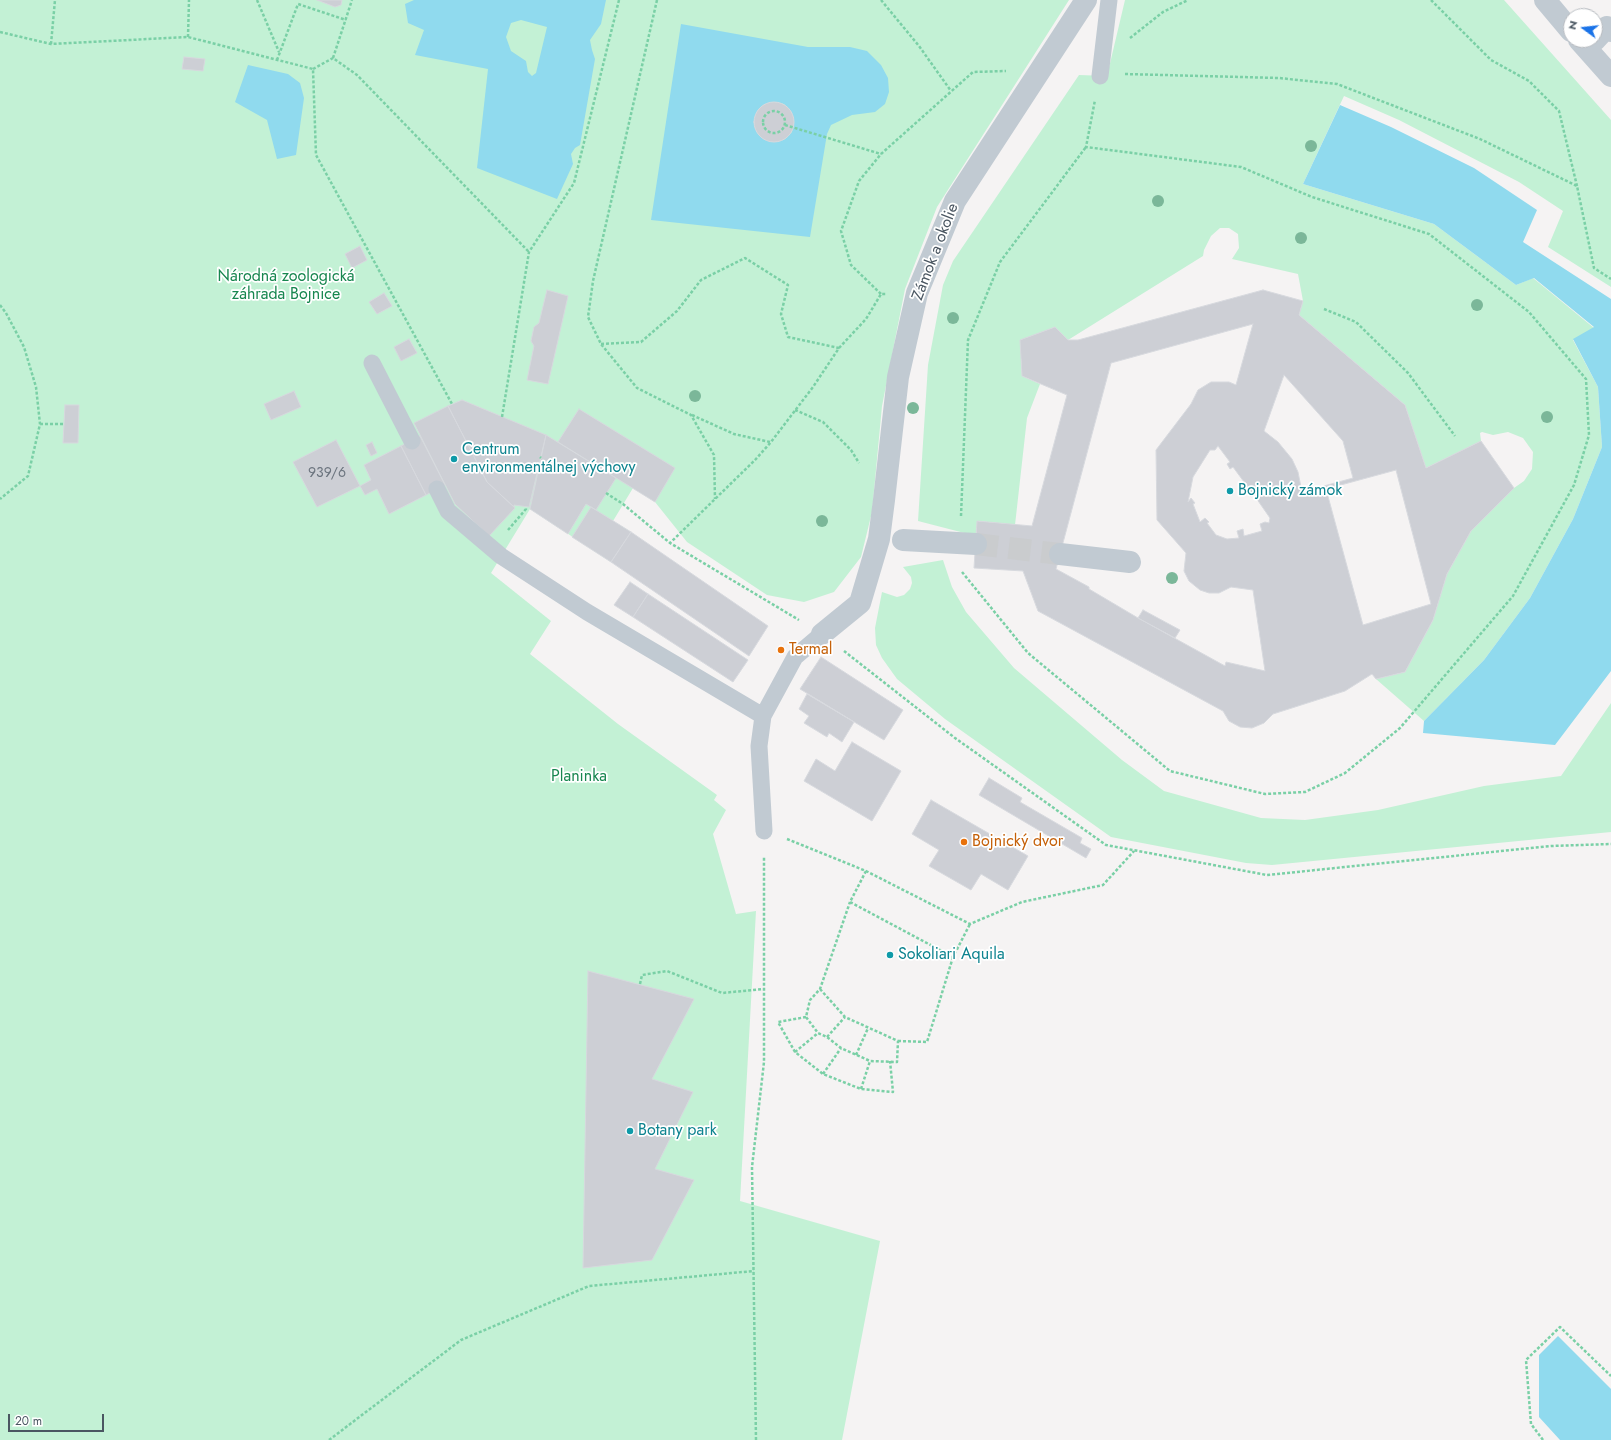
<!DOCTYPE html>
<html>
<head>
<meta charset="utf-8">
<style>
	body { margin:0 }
	#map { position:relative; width:1611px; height:1440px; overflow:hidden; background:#f5f3f3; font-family:Jost,sans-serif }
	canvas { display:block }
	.north { position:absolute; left:1563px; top:8px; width:40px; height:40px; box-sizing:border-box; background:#fff; border:1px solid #b7bbc0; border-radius:50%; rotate:285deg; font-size:11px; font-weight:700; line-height:16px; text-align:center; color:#4a5661 }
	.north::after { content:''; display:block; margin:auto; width:14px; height:18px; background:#1a73e8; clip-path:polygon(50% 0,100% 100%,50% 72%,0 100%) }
	.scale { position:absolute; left:8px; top:1414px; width:96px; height:18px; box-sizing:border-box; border:2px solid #4a5661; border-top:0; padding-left:5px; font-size:12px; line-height:14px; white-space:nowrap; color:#4a5661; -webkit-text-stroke:3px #fff; paint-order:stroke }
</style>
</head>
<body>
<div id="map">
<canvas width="1611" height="1440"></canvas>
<div class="north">N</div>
<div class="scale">20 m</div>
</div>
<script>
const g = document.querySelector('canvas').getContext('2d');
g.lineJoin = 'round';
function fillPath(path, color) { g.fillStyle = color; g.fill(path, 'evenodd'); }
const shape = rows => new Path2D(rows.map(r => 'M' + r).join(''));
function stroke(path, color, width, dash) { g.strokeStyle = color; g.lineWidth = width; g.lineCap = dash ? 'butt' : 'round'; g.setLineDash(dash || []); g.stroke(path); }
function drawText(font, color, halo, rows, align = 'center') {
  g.font = font + ' Jost,sans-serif'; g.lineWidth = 3.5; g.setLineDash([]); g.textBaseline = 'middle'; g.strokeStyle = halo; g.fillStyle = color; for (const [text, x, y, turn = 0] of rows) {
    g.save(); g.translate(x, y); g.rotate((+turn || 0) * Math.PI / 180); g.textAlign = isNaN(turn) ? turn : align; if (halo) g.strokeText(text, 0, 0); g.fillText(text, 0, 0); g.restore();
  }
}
const green = shape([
	[0,0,1069,0,937,207,905,289,882,406,872,512,861,557,834,592,804,602,767,595,687,542,655,502,633,488,613,521,631,532,611,562,530,509,491,573,551,621,530,654,618,724,717,795,714,800,726,810,713,834,736,914,756,911,740,1201,880,1241,842,1440,0,1440],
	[1125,0,1504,0,1611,120,1611,287,1548,247,1563,211,1519,182,1399,120,1344,96,1303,184,1434,224,1516,285,1533,278,1594,328,1573,340,1598,387,1602,447,1573,519,1530,598,1484,660,1424,721,1376,679,1405,672,1433,620,1447,574,1471,531,1514,488,1524,481,1532,469,1533,452,1523,438,1508,432,1493,435,1482,432,1480,433,1481,441,1426,468,1405,405,1299,315,1303,301,1298,274,1232,259,1239,248,1238,234,1229,228,1220,228,1211,236,1204,250,1203,256,1068,340,1055,327,1021,340,1022,376,1040,384,1027,418,1015,525,978,521,976,536,918,521,928,365,943,285,953,261,1079,75,1107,76],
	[943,560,952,587,966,612,1014,668,1122,760,1164,791,1261,818,1305,820,1378,810,1484,786,1561,776,1611,703,1611,832,1272,865,1246,863,1111,837,945,719,897,679,882,658,876,645,875,628,882,592,897,597,904,595,910,589,912,583,911,577,903,567]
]);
const water = shape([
	[414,0,606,0,601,24,590,40,592,50,595,59,580,145,575,148,571,154,573,164,557,199,477,168,488,69,415,55,424,30,408,23,405,4],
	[521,20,547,27,536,73,532,76,528,72,526,61,511,51,506,37,511,23],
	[681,24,808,47,850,47,867,51,881,65,888,78,889,92,885,104,875,112,852,115,831,125,827,134,810,237,651,220],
	[774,102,784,104,791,112,794,122,792,132,785,139,775,142,765,139,757,132,754,122,757,112,764,105],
	[248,65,288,74,300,83,304,98,296,155,277,159,267,120,235,102],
	[1340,105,1391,127,1474,168,1537,210,1523,242,1611,299,1611,671,1555,745,1423,733,1424,721,1484,660,1530,598,1573,519,1602,447,1598,387,1573,339,1594,327,1534,278,1516,285,1434,224,1303,184],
	[1558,1336,1611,1389,1611,1440,1560,1440,1539,1417,1539,1355]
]);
const building = shape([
	[317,0,342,0,341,5,335,7,317,0],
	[184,57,205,59,203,71,182,69,184,57],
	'754 122a20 20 0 1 1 40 0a20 20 0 1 1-40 0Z',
	[360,246,367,260,352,268,345,254,360,246],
	[547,290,568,296,548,384,527,380,534,346,531,341,534,327,539,323,547,290],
	[1263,290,1303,301,1299,315,1405,405,1426,468,1481,441,1514,488,1471,531,1447,574,1433,620,1405,672,1376,679,1372,674,1345,691,1273,714,1264,723,1252,728,1240,727,1229,721,1223,711,1038,611,1023,571,974,568,977,521,1032,526,1067,395,1022,376,1020,340,1055,327,1068,340,1078,340,1263,290],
	[1253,324,1236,385,1229,382,1211,382,1198,390,1191,404,1156,450,1157,520,1186,553,1184,571,1189,581,1200,590,1209,593,1219,593,1231,587,1253,590,1265,671,1226,662,1225,666,1138,618,1089,589,1089,587,1056,569,1111,363,1253,324],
	[1284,375,1343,441,1353,478,1302,492,1298,472,1292,459,1278,442,1264,431,1284,375],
	[1218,446,1230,462,1227,464,1230,469,1233,467,1250,490,1247,492,1251,497,1254,495,1270,518,1269,523,1265,522,1260,524,1262,531,1244,536,1243,529,1237,531,1239,538,1227,539,1216,535,1207,523,1209,522,1205,518,1200,522,1193,504,1195,503,1191,498,1188,502,1193,477,1210,450,1215,450,1218,446],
	[1396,470,1431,604,1363,625,1326,489,1396,470],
	[384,293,392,306,377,314,369,302,384,293],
	[409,339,417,353,401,361,394,347,409,339],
	[294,391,301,407,271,420,264,404,294,391],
	[462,400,546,435,529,507,514,505,514,507,487,482,448,406,462,400],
	[65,405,79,405,78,443,63,443,65,405],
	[448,406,487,482,515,508,489,536,455,504,414,423,448,406],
	[579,409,675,468,655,502,558,442,579,409],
	[546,435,616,478,596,510,586,504,568,534,530,509,546,435],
	[420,436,445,485,426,495,401,446,420,436],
	[336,440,360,486,317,507,293,462,336,440],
	[372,442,377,453,371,456,366,445,372,442],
	[401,446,426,495,389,514,377,489,365,495,360,486,371,480,364,465,401,446],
	[591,507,631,532,611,562,572,537,591,507],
	[631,532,768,626,749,656,611,562,631,532],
	[630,582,648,594,633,617,614,605,630,582],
	[648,594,748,660,733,682,633,617,648,594],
	[1143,610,1180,630,1175,638,1138,618,1143,610],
	[821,657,903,710,884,740,800,689,821,657],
	[807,694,854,722,842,742,829,733,827,737,804,723,809,716,799,709,807,694],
	[852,742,901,771,872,821,804,781,816,759,835,771,852,742],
	[989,778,1022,798,1020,802,1082,838,1080,843,1091,849,1086,858,979,795,989,778],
	[931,800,1028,856,1008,890,981,874,971,890,929,866,939,850,912,834,931,800],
	[588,971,694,999,652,1079,693,1092,655,1169,694,1180,652,1260,583,1268,588,971]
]);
const streetTunnel = shape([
	[976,544,1060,554]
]);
const path = shape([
	[257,0,279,52],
	[657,0,593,281,588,317,601,344,637,388,691,415,714,455,715,499],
	[881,0,919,46,951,91],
	[1431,0,1491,60,1529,81,1559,111,1577,186],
	[0,32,51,44,188,37,313,69,316,155,452,404],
	[188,37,189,0],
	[1130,38,1163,12,1188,0],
	[51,44,55,0],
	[333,58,352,0],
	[277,60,298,4,346,20],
	[313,69,333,58,357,75,529,252],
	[1125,74,1279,78,1337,84,1480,139,1577,186,1594,268,1611,279],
	'763 122a11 11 0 1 1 22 0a11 11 0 1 1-22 0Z',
	[785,125,881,154],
	[881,294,851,265,841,231,859,181,881,154,973,72,1006,71],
	[0,305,6,313,24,347,36,387,40,424,28,476,0,499],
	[1324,309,1356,322,1408,373,1455,436],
	[601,344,641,342,677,311,701,280,745,258,788,285,781,314,788,337,839,348,813,387,771,442,755,460,670,543],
	[839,348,866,319,881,294,887,294],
	[795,410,823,422,851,450,859,463],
	[692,415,734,434,770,442],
	[502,417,529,252,574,183,619,0],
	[40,424,64,424],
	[540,457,541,458],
	[606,493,623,504,670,543,799,620],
	[961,516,968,340,1000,262,1086,147],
	[508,530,526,509,525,507],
	[962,572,1028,653,1170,771,1265,794,1305,792,1345,773,1400,728,1513,596,1574,485,1589,435,1586,379,1529,312,1429,234,1312,197,1241,167,1086,147,1095,100],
	[844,651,955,738,1106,845,1267,875,1551,846,1611,844],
	[787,839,866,871,970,924,1022,902,1103,885,1134,851],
	[866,871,850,902,953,957,970,924],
	[640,984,642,975,667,971,722,993,763,989],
	[820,989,845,1017,898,1041,897,1062,870,1061,841,1048,827,1037,818,1033,806,1017,810,1000,820,989,850,902],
	[806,1017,778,1022,795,1052,823,1074,861,1089,893,1092,890,1061],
	[827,1037,845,1017],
	[898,1041,927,1042,953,957],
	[795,1052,818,1033],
	[856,1055,868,1028],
	[823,1074,841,1048],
	[861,1089,870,1061],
	[329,1440,461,1340,589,1286,754,1271],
	[756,1440,752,1167,764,1062,764,856],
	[1543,1440,1531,1424,1526,1360,1560,1327,1611,1376]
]);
const lane = shape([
	[1100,76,1109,0],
	[372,363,412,441],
	[437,489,448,511,501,556,587,612,763,716],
	[764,831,759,746,763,716,795,657,822,634]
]);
const street = shape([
	[1545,0,1571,31],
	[1579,40,1611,76],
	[1595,40,1607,27,1611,31],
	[1060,554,1130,562],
	[822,634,860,603,879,539,884,500,898,377,917,293,955,201,1086,0]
]);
const streetBridge = shape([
	[903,540,976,544]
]);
const trees = [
	[1311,146],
	[1158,201],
	[1301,238],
	[1477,305],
	[953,318],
	[695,396],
	[913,408],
	[1547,417],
	[822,521],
	[1172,578]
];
const markers = [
	[454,459,4,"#0f9aa8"],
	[1230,491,4,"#0f9aa8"],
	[781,650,4,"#e8710a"],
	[964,842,4,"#e8710a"],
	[890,955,4,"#0f9aa8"],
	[630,1131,4,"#0f9aa8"]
];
const numberNames = [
	["939/6",327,474]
];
const streetNames = [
	["Zámok a okolie",936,252,-69]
];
const parkNames = [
	["Národná zoologická",286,277],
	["záhrada Bojnice",286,295],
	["Planinka",579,777]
];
const cultureNames = [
	["Centrum",462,450],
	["environmentálnej výchovy",462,468],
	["Bojnický zámok",1238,491],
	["Sokoliari Aquila",898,955],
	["Botany park",638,1131]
];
const foodNames = [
	["Termal",789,650],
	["Bojnický dvor",972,842]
];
fillPath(green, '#c3f1d5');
fillPath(water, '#90daee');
fillPath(building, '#cdcfd5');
stroke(building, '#d7d9de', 1);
stroke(streetTunnel, '#caccce', 22, [22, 11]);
stroke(path, '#7ad0a6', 2.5, [3, 2]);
stroke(lane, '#c1cad2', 17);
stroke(street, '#c1cad2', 22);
stroke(streetBridge, '#c1cad2', 22);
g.fillStyle = '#7bb799';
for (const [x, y] of trees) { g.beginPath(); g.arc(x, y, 6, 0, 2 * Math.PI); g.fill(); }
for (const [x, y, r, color] of markers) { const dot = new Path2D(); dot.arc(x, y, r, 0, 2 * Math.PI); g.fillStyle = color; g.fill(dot); stroke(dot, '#fff', 1.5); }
drawText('14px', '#6b747e', null, numberNames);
drawText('16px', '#4a5661', '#fff', streetNames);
drawText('16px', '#17864f', '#fff', parkNames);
drawText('16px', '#0d838f', '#fff', cultureNames, 'left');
drawText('16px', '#c56008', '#fff', foodNames, 'left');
</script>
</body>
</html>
